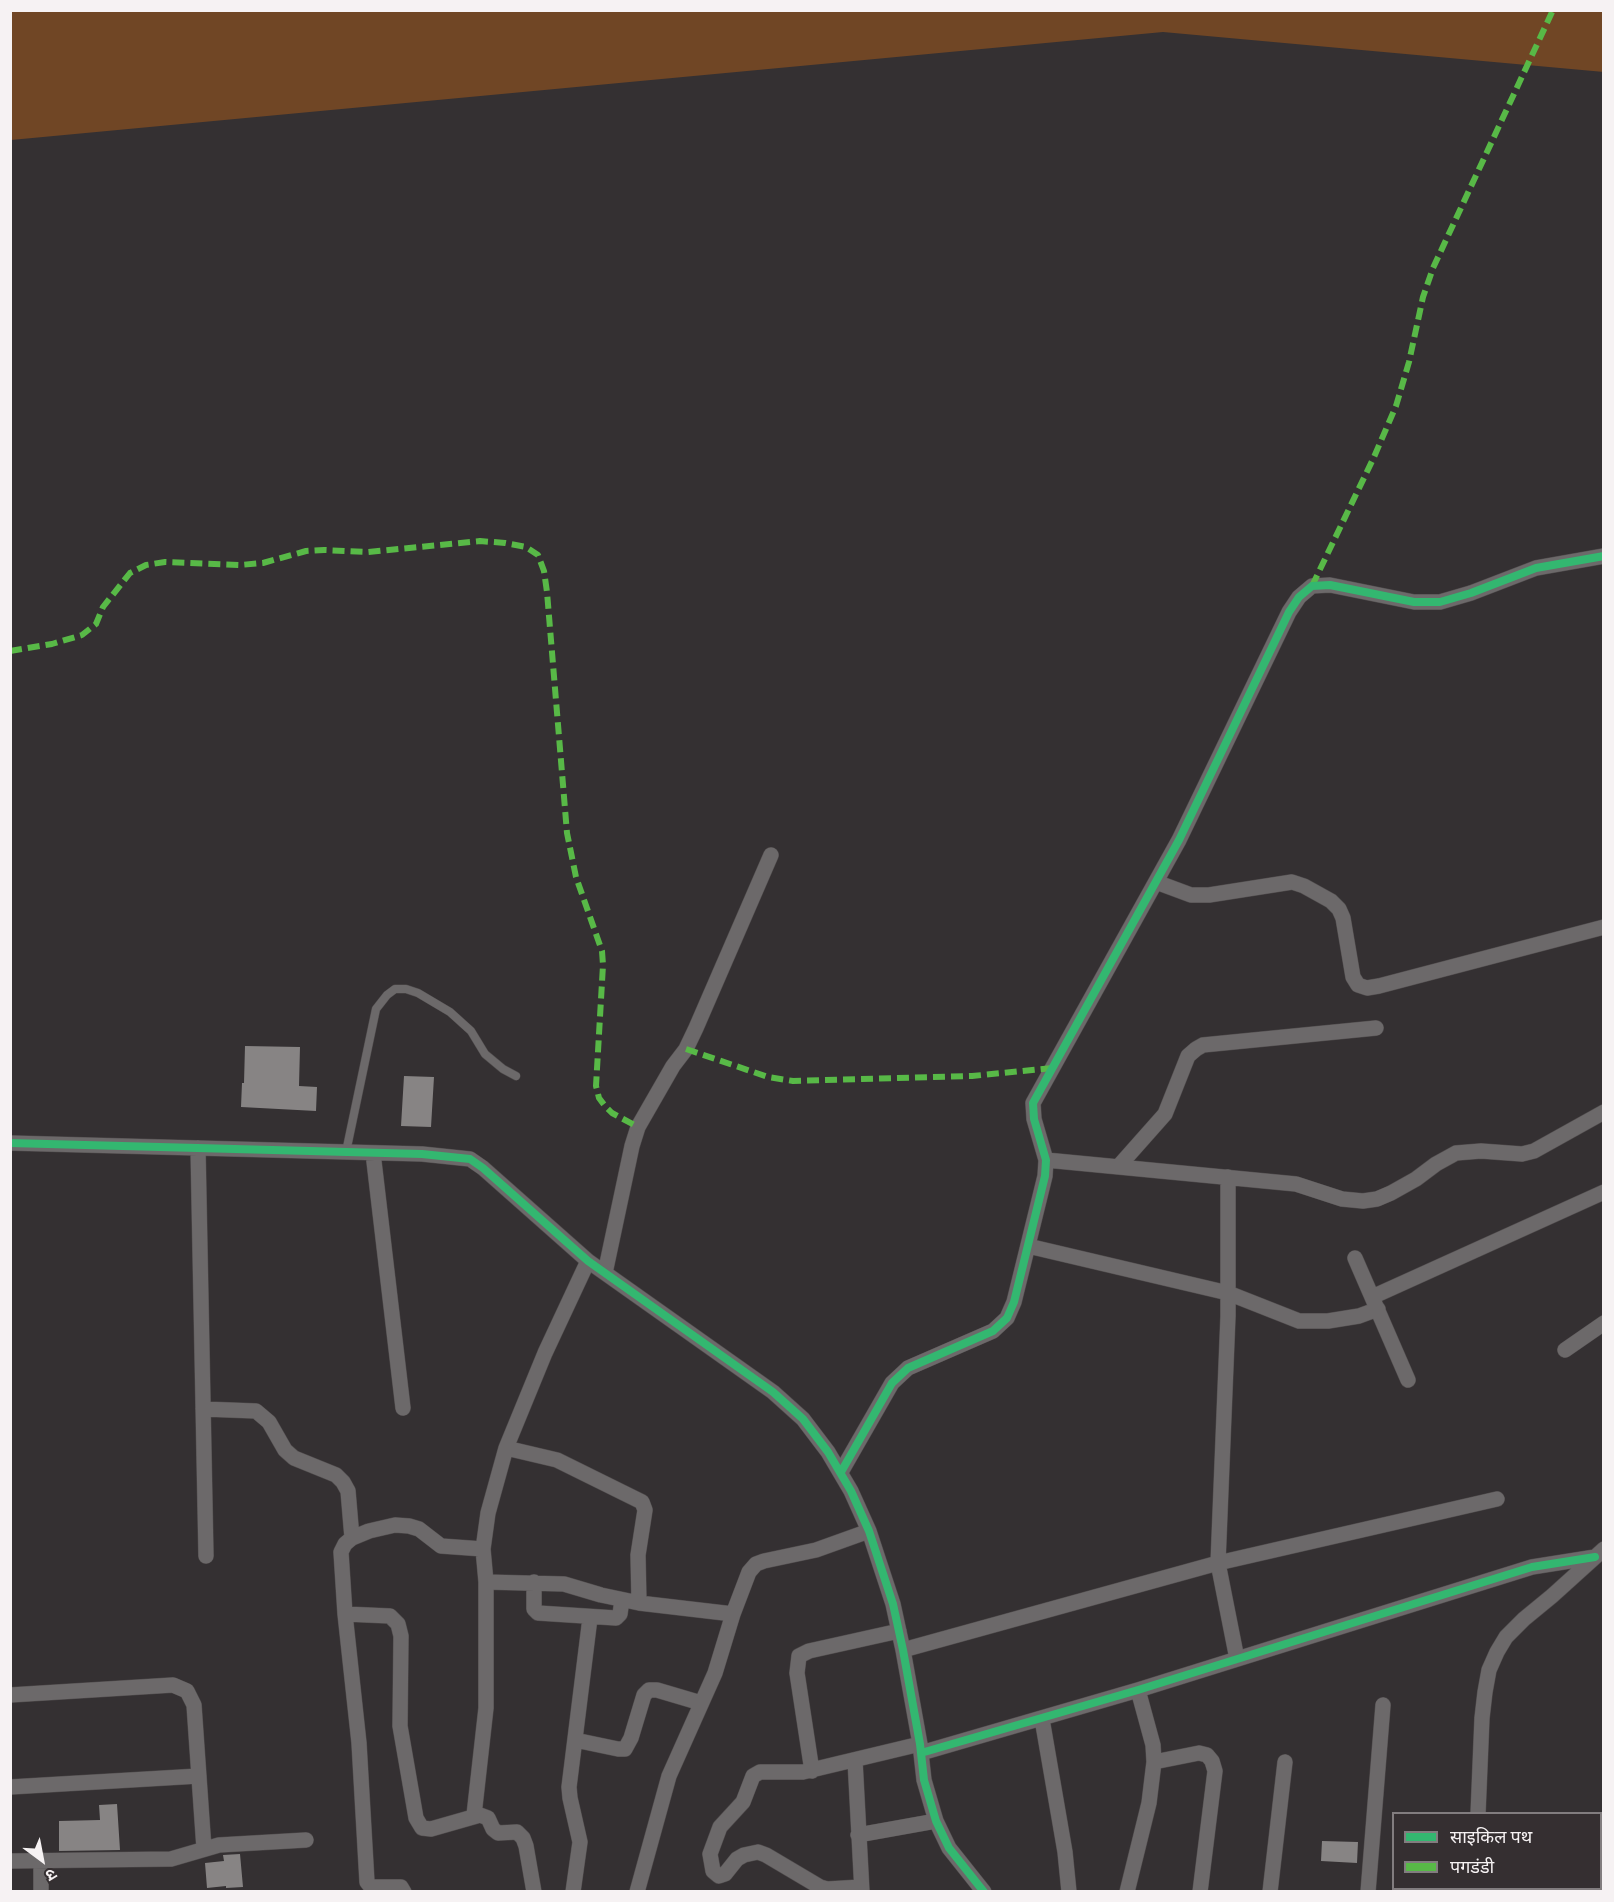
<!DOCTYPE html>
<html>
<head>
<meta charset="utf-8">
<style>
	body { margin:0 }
	#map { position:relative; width:1614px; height:1902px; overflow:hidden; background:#343032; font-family:"IBM Plex Serif","Noto Sans Devanagari",serif }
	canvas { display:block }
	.frame { position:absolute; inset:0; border:12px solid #f6f2f3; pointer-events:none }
	.legend { position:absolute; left:1392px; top:1812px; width:210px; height:78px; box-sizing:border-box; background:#352f31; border:2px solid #827d7f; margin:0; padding:8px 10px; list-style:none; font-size:18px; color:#f6f2f3 }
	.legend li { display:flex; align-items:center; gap:12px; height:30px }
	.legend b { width:30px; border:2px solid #827d7f }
	.north { position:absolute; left:12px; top:1830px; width:60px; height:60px; -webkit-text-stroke:4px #352f31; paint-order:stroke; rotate:148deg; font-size:16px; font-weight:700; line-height:24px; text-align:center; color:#f6f2f3 }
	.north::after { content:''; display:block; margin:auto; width:21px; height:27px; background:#f6f2f3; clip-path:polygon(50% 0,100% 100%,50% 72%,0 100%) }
</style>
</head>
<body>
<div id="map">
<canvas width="1614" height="1902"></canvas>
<div class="frame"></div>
<ul class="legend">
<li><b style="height:8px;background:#33b770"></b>साइकिल पथ</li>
<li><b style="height:8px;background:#58b947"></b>पगडंडी</li>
</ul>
<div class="north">उ</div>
</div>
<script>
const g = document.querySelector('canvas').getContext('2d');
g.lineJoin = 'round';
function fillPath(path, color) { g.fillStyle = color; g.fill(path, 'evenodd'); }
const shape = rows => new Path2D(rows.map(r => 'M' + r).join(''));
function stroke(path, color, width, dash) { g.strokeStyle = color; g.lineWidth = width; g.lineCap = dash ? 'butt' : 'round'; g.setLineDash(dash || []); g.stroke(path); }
const green = shape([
	[11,10,1603,10,1604,72,1163,32,11,140]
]);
const building = shape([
	[245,1046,300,1047,299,1086,317,1087,316,1111,241,1107,242,1083,244,1083],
	[404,1076,434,1077,431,1127,401,1126],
	[117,1804,120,1850,59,1851,59,1821,100,1820,99,1805],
	[1322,1841,1358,1842,1357,1863,1321,1861],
	[240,1854,243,1887,226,1888,226,1886,207,1888,205,1863,224,1861,223,1855]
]);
const lane = shape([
	[346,1152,376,1009,387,995,395,989,406,989,418,993,450,1012,471,1031,485,1054,503,1069,516,1076]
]);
const street = shape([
	[1156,882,1191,895,1209,895,1292,882,1304,886,1331,901,1339,909,1343,918,1353,977,1358,985,1367,988,1379,986,1604,927],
	[10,1143,422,1154,470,1159,483,1168,588,1261,773,1392,803,1419,828,1452,851,1491,869,1531,893,1604,903,1650,920,1744,924,1780,936,1821,949,1848,984,1892],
	[198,1148,206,1556],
	[373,1153,403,1408],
	[1046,1160,1296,1184,1342,1199,1363,1201,1377,1199,1391,1193,1416,1179,1436,1164,1456,1153,1481,1151,1522,1154,1534,1151,1604,1112],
	[1118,1167,1165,1114,1188,1056,1196,1049,1203,1045,1376,1028],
	[1228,1177,1228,1316,1218,1563,1237,1659],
	[1028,1246,1228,1293,1299,1321,1328,1321,1359,1316,1378,1309],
	[1355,1258,1408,1380],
	[605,1273,632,1146,638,1127,673,1066,686,1049,696,1028,771,855],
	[1372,1297,1604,1192],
	[1565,1350,1604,1323],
	[203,1409,256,1411,269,1422,285,1450,294,1458,336,1475,343,1482,348,1491,352,1538],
	[506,1448,557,1460,642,1502,645,1510,638,1555,639,1603],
	[841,1472,892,1383,908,1368,993,1331,1007,1318,1014,1302,1045,1176,1046,1160,1034,1119,1033,1103,1179,840,1289,612,1299,597,1312,586,1330,585,1414,602,1440,602,1471,593,1536,568,1604,556],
	[486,1582,564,1584,601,1595,639,1603,733,1614],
	[534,1582,534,1609,538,1613,616,1618,620,1614,622,1600],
	[345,1614,390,1616,398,1624,401,1636,400,1726,416,1818,422,1828,431,1829,480,1815,488,1818,493,1829,498,1833,517,1832,523,1838,526,1846,534,1892],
	[903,1650,1218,1563,1497,1499],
	[10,1695,173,1685,187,1691,194,1705,204,1849],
	[1042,1719,1065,1852,1069,1892],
	[575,1740,618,1749,625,1749,631,1738,644,1695,649,1690,657,1690,701,1703],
	[921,1753,1138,1690,1532,1567,1595,1557],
	[855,1760,862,1892],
	[1154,1762,1199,1753,1207,1755,1212,1761,1215,1771,1200,1892],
	[812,1771,797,1673,799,1656,809,1651,899,1631],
	[10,1787,199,1776],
	[1478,1814,1482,1718,1485,1692,1489,1670,1497,1652,1506,1637,1524,1619,1552,1596,1604,1549],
	[474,1815,486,1708,486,1582,483,1549,488,1513,506,1448,545,1353,588,1261],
	[858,1835,936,1821],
	[41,1860,41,1892],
	[10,1861,171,1859,219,1845,306,1840],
	[861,1887,827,1889,820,1887,766,1855,758,1852,744,1855,737,1859,725,1874,719,1876,713,1871,710,1854,720,1827,743,1802,753,1776,760,1772,803,1772,920,1744],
	[1580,1888,1581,1892],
	[404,1892,401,1887,371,1887,367,1882,359,1743,345,1614,341,1552,345,1544,352,1538,369,1531,395,1525,409,1526,419,1529,441,1546,483,1549],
	[573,1892,580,1842,570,1798,569,1787,590,1618],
	[637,1892,669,1776,715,1673,733,1614,749,1572,756,1564,764,1561,816,1550,869,1531],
	[1127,1892,1149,1803,1154,1762,1153,1745,1138,1690],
	[1270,1892,1285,1762],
	[1368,1892,1383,1705],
	[1476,1892,1476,1888]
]);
const quiet = shape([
	[1312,586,1374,457,1396,406,1409,362,1423,297,1433,268,1553,10],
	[10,651,52,644,82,635,96,624,103,607,130,573,146,565,165,562,240,565,263,563,306,551,324,550,368,552,480,541,505,543,526,547,538,555,544,571,547,592,567,833,576,877,602,951,603,965,596,1086,599,1098,605,1106,612,1113,638,1127],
	[686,1049,768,1077,793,1081,972,1076,1053,1068]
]);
const cycleway = shape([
	[10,1143,422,1154,470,1159,483,1168,588,1261,773,1392,803,1419,828,1452,851,1491,869,1531,893,1604,903,1650,920,1744,924,1780,936,1821,949,1848,984,1892],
	[841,1472,892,1383,908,1368,993,1331,1007,1318,1014,1302,1045,1176,1046,1160,1034,1119,1033,1103,1179,840,1289,612,1299,597,1312,586,1330,585,1414,602,1440,602,1471,593,1536,568,1604,556],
	[921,1753,1138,1690,1532,1567,1595,1557]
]);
fillPath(green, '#704625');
fillPath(building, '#878484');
stroke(lane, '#504c4d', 9);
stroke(street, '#504c4d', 16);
stroke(lane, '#6c696a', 8);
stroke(street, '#6c696a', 15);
stroke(quiet, '#58b947', 6, [12, 6]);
stroke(cycleway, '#33b770', 8);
</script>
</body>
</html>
